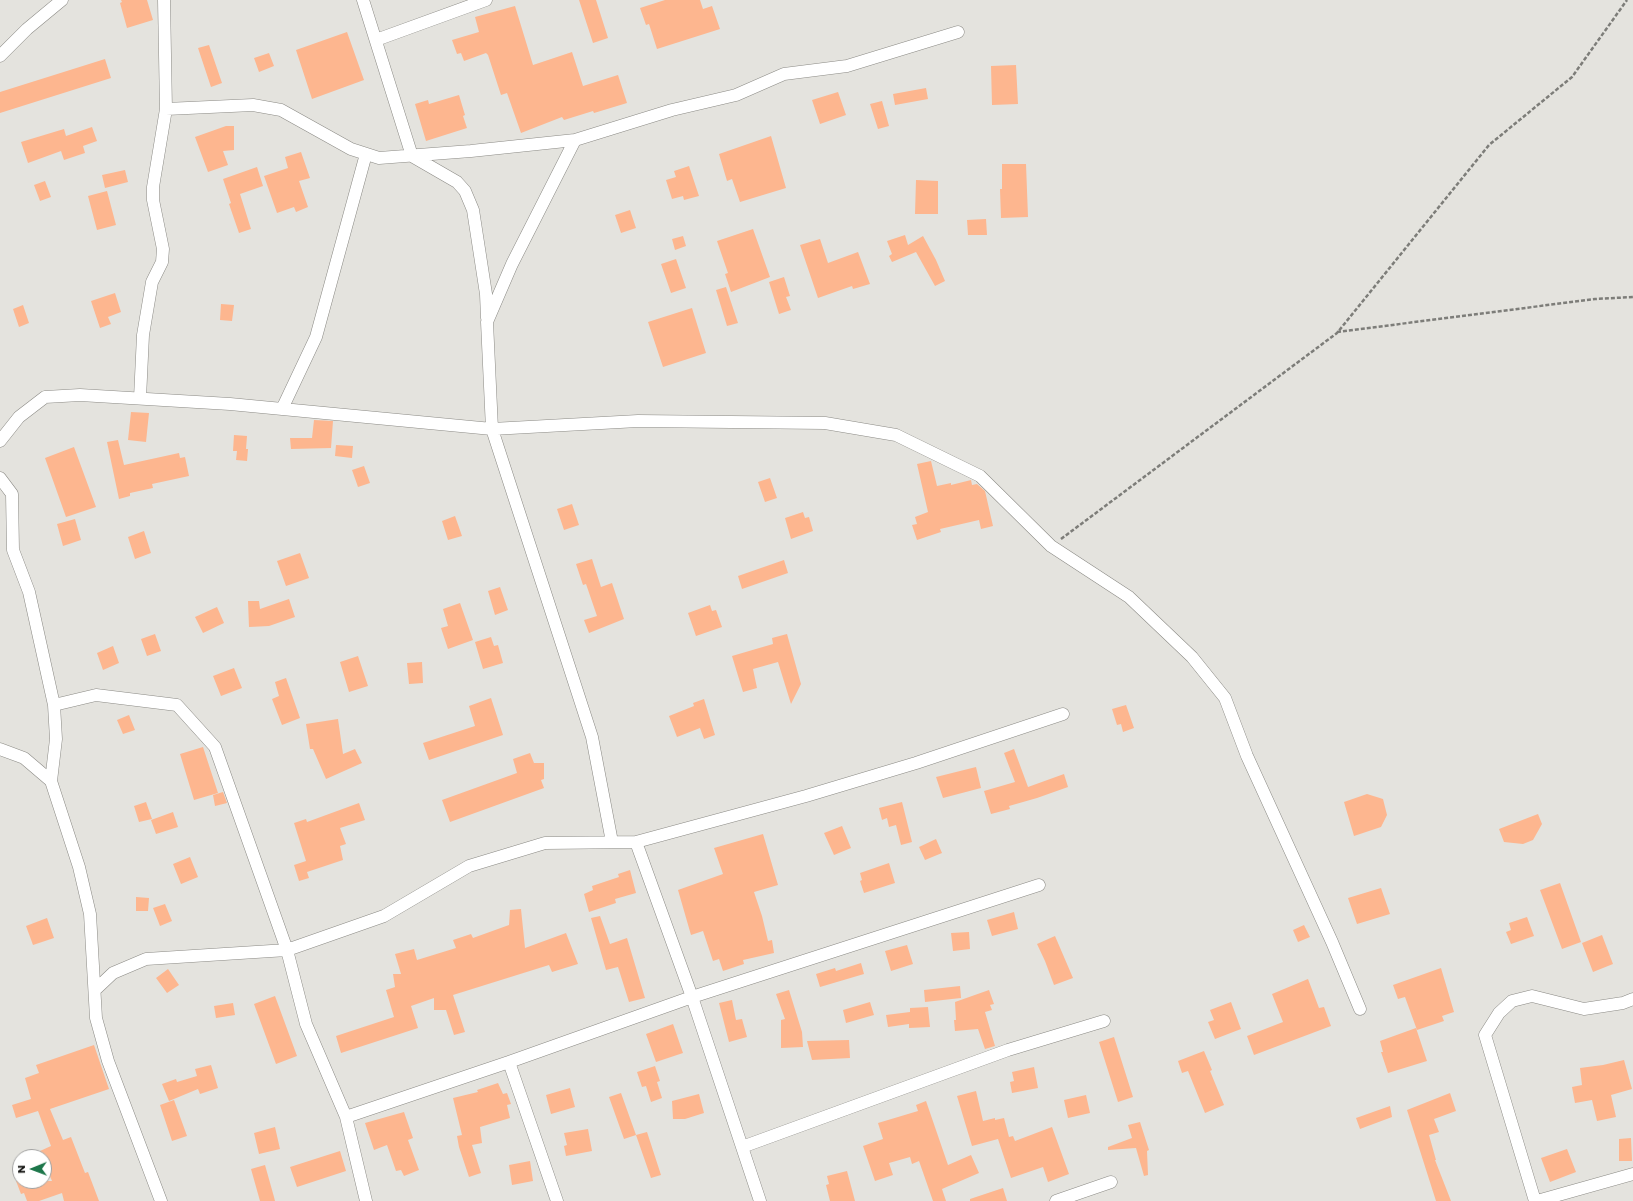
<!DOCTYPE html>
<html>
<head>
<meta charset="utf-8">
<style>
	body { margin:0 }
	#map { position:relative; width:1633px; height:1201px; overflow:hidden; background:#e4e3de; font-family:Poppins,sans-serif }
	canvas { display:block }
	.north { position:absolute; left:12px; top:1149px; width:40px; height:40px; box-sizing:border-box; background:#fff; border:1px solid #a2a2a1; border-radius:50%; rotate:269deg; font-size:11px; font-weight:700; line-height:16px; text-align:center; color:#161614 }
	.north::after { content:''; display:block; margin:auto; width:14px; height:18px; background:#1d764a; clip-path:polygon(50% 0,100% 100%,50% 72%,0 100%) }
</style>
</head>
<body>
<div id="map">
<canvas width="1633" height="1201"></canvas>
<div class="north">N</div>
</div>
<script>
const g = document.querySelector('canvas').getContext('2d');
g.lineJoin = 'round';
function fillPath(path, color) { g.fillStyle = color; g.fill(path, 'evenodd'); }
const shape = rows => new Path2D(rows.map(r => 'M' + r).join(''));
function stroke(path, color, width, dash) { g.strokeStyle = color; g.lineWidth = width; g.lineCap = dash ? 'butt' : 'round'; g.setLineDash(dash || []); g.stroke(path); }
const building = shape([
	[121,0,147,0,153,20,127,28,120,3,122,2],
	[579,0,596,0,608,38,593,43],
	[665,0,700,0,703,9,712,6,720,29,657,49,649,24,646,25,640,8],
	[515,6,533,65,572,52,583,86,618,75,627,103,594,113,593,111,564,120,562,117,521,133,507,93,501,95,488,55,486,53,464,61,461,53,457,54,452,40,479,32,475,17],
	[347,32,364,80,312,99,296,50],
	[209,45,222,83,211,87,198,48],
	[269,53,274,66,259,72,254,58],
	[105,59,111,78,0,113,0,92],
	[1016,65,1018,104,992,105,991,66],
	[926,88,928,99,895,105,893,94],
	[838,92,846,115,820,124,812,100],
	[459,95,465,115,463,116,467,128,426,141,415,104,428,100,429,104],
	[882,101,889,126,878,129,870,104],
	[226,126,234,126,234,150,223,151,228,165,208,172,195,137],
	[92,127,97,141,83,146,85,153,64,160,61,151,28,163,21,142,64,129,66,136],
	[771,136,786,188,740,202,732,179,727,181,719,154],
	[301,152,310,178,299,181,308,207,296,212,294,207,277,213,264,176,288,168,285,157],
	[1002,164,1026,164,1028,217,1001,218,1000,189,1002,189],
	[689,166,699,196,684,200,683,196,672,199,666,180,676,177,674,171],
	[257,167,263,186,240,194,251,229,239,233,229,204,231,203,223,179],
	[125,170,128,182,105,188,102,175],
	[916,180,938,181,938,214,915,214],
	[45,181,51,197,40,201,34,185],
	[107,191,116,225,97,230,88,196],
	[630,210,636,228,621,233,615,215],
	[986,219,987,235,968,235,967,220],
	[753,229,770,277,731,292,725,274,728,273,717,241],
	[905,235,908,245,923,236,936,260,945,281,935,286,916,252,892,262,889,256,892,254,887,241],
	[683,236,686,246,675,250,672,239],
	[820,239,828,263,858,252,870,284,853,289,852,286,818,298,800,245],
	[676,259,686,288,671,293,661,264],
	[784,277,790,296,786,297,791,310,779,314,769,282],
	[726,287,738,323,727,326,716,290],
	[115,293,121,312,108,317,111,324,100,328,91,301],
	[221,304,234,305,232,321,220,320],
	[23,305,29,323,19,327,13,309],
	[692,308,706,353,663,367,648,322],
	[131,412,149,413,146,442,128,440],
	[314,420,333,421,331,448,291,449,290,438,312,438],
	[234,435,247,436,246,449,248,449,247,461,236,460,237,451,233,451],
	[118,440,124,465,179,453,180,458,185,457,189,476,152,484,153,488,130,493,130,496,119,499,107,442],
	[336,445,353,446,352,458,335,456],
	[74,447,96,507,66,517,45,458],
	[931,461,937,486,951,483,951,485,971,480,972,485,977,484,985,491,993,526,981,529,979,520,940,529,941,532,917,540,912,525,917,524,915,517,928,512,917,464],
	[364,466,370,483,358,487,352,470],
	[770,478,777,498,765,502,758,482],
	[572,504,579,525,564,530,557,509],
	[803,512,805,518,809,517,813,531,791,539,785,518],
	[455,516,462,536,448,540,442,521],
	[75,519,81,540,63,546,57,524],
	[144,531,151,553,135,559,128,537],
	[300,553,309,578,286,586,277,561],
	[592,559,601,587,612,583,624,619,589,633,584,620,597,616,586,584,583,585,576,564],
	[784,560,788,573,742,589,738,576],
	[500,587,508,610,495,615,488,591],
	[289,599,295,617,269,626,249,627,248,601,259,601,260,609],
	[460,603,473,640,448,649,441,628,448,626,443,609],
	[710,605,712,611,716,610,722,627,696,636,688,613],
	[217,607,224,623,203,633,195,617],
	[155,634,161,651,147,656,141,639],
	[787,634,801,684,791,704,778,662,753,669,757,688,743,692,732,656,773,644,772,638],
	[491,637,494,646,498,645,503,663,483,669,475,642],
	[113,646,119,663,103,670,97,653],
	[358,656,368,686,349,692,340,662],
	[422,662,423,683,409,684,407,663],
	[234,668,242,688,221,696,213,676],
	[286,678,300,718,282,725,272,699,279,696,275,682],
	[491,698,503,735,429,760,423,743,475,726,469,706],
	[704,699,715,735,704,739,700,728,677,737,669,716,694,706,693,703],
	[1126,705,1134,728,1123,732,1121,724,1117,725,1112,709],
	[129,715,135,730,123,734,117,720],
	[338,719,343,754,355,749,362,763,326,779,313,749,310,749,306,724],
	[203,747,218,793,194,800,180,754],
	[1014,749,1028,787,1064,774,1068,787,1037,798,1009,806,1010,809,991,814,984,791,1015,782,1004,753],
	[530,753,534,763,544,763,544,779,541,780,544,788,450,822,442,800,517,773,513,759],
	[976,767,981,788,943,798,936,777],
	[223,792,227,803,215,806,213,795],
	[1367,794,1383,799,1387,815,1381,827,1354,836,1344,802],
	[146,802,152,819,139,822,134,806],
	[902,802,912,842,901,845,896,825,889,827,887,818,882,820,879,808],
	[359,803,365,820,340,828,346,844,340,846,343,860,307,872,309,878,299,881,294,865,306,861,294,823,306,819,307,822],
	[173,812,178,827,156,834,151,820],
	[1538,814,1542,824,1533,840,1523,844,1504,842,1499,829],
	[842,826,851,848,834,855,824,833],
	[763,834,778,885,754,892,762,916,768,941,772,940,774,953,743,960,744,964,723,971,719,959,713,961,703,931,691,935,678,890,723,874,714,848],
	[936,839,942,853,925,860,919,847],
	[190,857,198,877,181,884,173,864],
	[889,863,895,883,864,893,860,881,862,880,860,873],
	[630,870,636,893,615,899,616,903,589,912,584,894,593,890,592,886,619,877,618,874],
	[1560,883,1581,942,1562,949,1540,890],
	[1381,888,1390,914,1357,924,1348,898],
	[136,897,149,898,148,911,136,911],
	[165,904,172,921,160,926,153,908],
	[521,909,525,948,566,933,578,964,552,972,549,965,453,995,465,1032,454,1035,446,1010,434,1010,434,998,411,1006,418,1028,341,1053,336,1036,394,1017,386,990,395,987,393,974,401,974,395,954,414,949,417,960,456,948,453,940,471,934,473,938,509,925,510,910],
	[1014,912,1018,929,992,936,987,920],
	[600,916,610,944,627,938,645,998,629,1002,618,967,606,970,591,918],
	[1527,917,1534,936,1511,944,1506,932,1511,930,1509,923],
	[47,918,54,938,33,945,26,926],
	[1304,925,1310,937,1298,942,1293,930],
	[969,932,970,949,953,951,951,933],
	[1602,935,1613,964,1593,972,1582,943],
	[1055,936,1073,978,1054,985,1045,961,1037,944],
	[907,945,913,964,891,971,885,951],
	[861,963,864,974,820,987,816,974,835,968,836,971],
	[1441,968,1454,1012,1442,1016,1444,1021,1417,1030,1405,997,1398,999,1393,985],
	[168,969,179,985,167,993,156,978],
	[1308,979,1319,1008,1324,1007,1331,1026,1254,1055,1247,1036,1283,1022,1272,994],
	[960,986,961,998,925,1002,924,990],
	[789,990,802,1032,803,1047,781,1048,781,1020,785,1019,776,994],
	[989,990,994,1004,990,1005,992,1010,985,1012,995,1046,985,1049,978,1029,955,1031,954,1020,956,1020,955,1002],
	[275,996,297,1056,276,1064,254,1004],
	[732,1000,736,1020,742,1019,747,1037,729,1042,719,1003],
	[870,1002,874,1015,846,1023,843,1010],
	[1231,1002,1241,1029,1215,1039,1208,1022,1214,1020,1210,1010],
	[233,1003,235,1015,216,1018,214,1006],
	[928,1007,930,1027,909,1028,909,1024,888,1027,886,1015,910,1012,910,1008],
	[673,1024,683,1053,656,1062,646,1034],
	[1416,1028,1427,1061,1388,1073,1381,1052,1383,1052,1380,1041],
	[1114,1037,1133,1097,1118,1102,1099,1042],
	[849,1040,850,1058,812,1060,807,1041],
	[94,1045,109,1089,50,1109,63,1140,71,1137,85,1173,88,1172,99,1201,64,1201,62,1193,39,1201,27,1201,24,1193,21,1194,16,1181,52,1181,44,1162,44,1157,42,1157,40,1151,51,1146,38,1111,16,1118,12,1105,31,1099,25,1078,39,1073,36,1065],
	[1204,1051,1212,1070,1210,1071,1224,1105,1205,1113,1188,1071,1182,1073,1178,1061],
	[1624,1060,1632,1089,1611,1095,1616,1117,1597,1121,1592,1100,1575,1103,1572,1087,1582,1085,1580,1068,1603,1065],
	[211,1065,218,1088,200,1094,198,1089,169,1101,162,1084,176,1079,177,1082,197,1076,195,1069],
	[655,1066,660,1081,657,1082,662,1098,651,1102,646,1086,642,1087,637,1072],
	[1034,1067,1038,1088,1012,1093,1010,1082,1014,1081,1012,1072],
	[498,1083,503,1094,507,1093,511,1104,507,1105,510,1118,480,1127,482,1143,472,1145,481,1173,469,1177,459,1147,457,1136,462,1135,453,1098,478,1092,477,1090],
	[570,1088,575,1107,551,1114,546,1095],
	[976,1091,983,1121,995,1118,995,1120,1004,1118,1009,1137,1013,1136,1015,1141,1052,1127,1069,1174,1048,1182,1043,1167,1011,1178,998,1139,972,1146,957,1096],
	[621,1093,636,1135,624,1139,609,1097],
	[1450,1093,1456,1111,1434,1119,1439,1132,1429,1135,1436,1160,1435,1160,1451,1201,1436,1201,1407,1110],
	[699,1094,704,1113,685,1119,673,1119,672,1101],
	[1086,1095,1090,1113,1068,1118,1064,1100],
	[174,1100,187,1136,172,1141,160,1105],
	[926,1101,948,1165,971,1155,979,1173,942,1189,946,1201,933,1201,919,1161,912,1164,910,1157,889,1163,893,1175,875,1181,863,1146,883,1139,878,1123,918,1111,916,1105],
	[1390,1106,1392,1117,1360,1129,1356,1118],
	[404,1112,413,1138,408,1140,419,1170,404,1176,401,1170,396,1171,387,1145,374,1150,365,1123],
	[1140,1122,1149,1150,1147,1151,1148,1175,1144,1176,1136,1148,1108,1150,1108,1147,1132,1138,1128,1125],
	[275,1127,280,1149,259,1154,254,1133],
	[588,1129,592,1151,566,1156,564,1146,567,1145,564,1133],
	[647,1132,661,1175,651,1178,636,1135],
	[1631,1138,1632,1161,1619,1161,1619,1139],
	[1567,1149,1576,1172,1550,1182,1541,1158],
	[340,1151,346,1171,297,1187,290,1167],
	[530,1161,533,1181,512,1185,509,1165],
	[265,1165,274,1197,275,1201,260,1201,251,1169],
	[847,1171,855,1201,830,1201,826,1185,829,1184,827,1176],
	[1003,1188,1007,1201,970,1201,970,1199]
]);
const path = shape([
	[1337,332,1595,299,1633,297],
	[1061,539,1337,333,1489,145,1572,77,1627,0]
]);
const street = shape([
	[363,0,412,156,457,182,465,191,473,210,486,294,487,318],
	[376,40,486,0],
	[0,56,27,29,62,0],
	[166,109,253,105,281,110,351,149,379,158,471,151,575,140,672,110,736,95,784,74,847,66,958,32],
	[575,140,512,264,487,322,492,429,592,737,612,842],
	[140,398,143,335,152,282,162,262,163,249,153,200,153,187,166,109,164,0],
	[282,409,316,337,366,154],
	[0,441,19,417,45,397,80,395,230,404,492,429,638,421,825,423,896,435,980,476,1051,546,1129,597,1192,657,1225,698,1247,756,1332,942,1360,1009],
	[0,478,12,494,13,550,29,592,54,705,56,739,51,781,79,867,90,914,96,1018,108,1061,161,1201],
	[54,705,96,695,177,705,215,747,287,950,306,1024,346,1117,366,1201],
	[0,749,24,758,51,781],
	[636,842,692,997,760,1201],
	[95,990,113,973,146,959,287,950,384,916,469,866,545,843,636,842,806,796,916,763,1063,714],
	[509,1062,557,1201],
	[346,1117,509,1062,692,997,1039,885],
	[742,1147,1008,1050,1104,1021],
	[1056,1201,1111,1182],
	[1535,1201,1485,1035,1499,1013,1512,1001,1532,996,1584,1009,1623,1003,1633,999],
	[1537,1201,1633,1174]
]);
fillPath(building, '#fdb68f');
stroke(street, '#8b8a85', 13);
stroke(path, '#7d7d79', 2.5, [4, 2]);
stroke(street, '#fff', 12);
</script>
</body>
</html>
